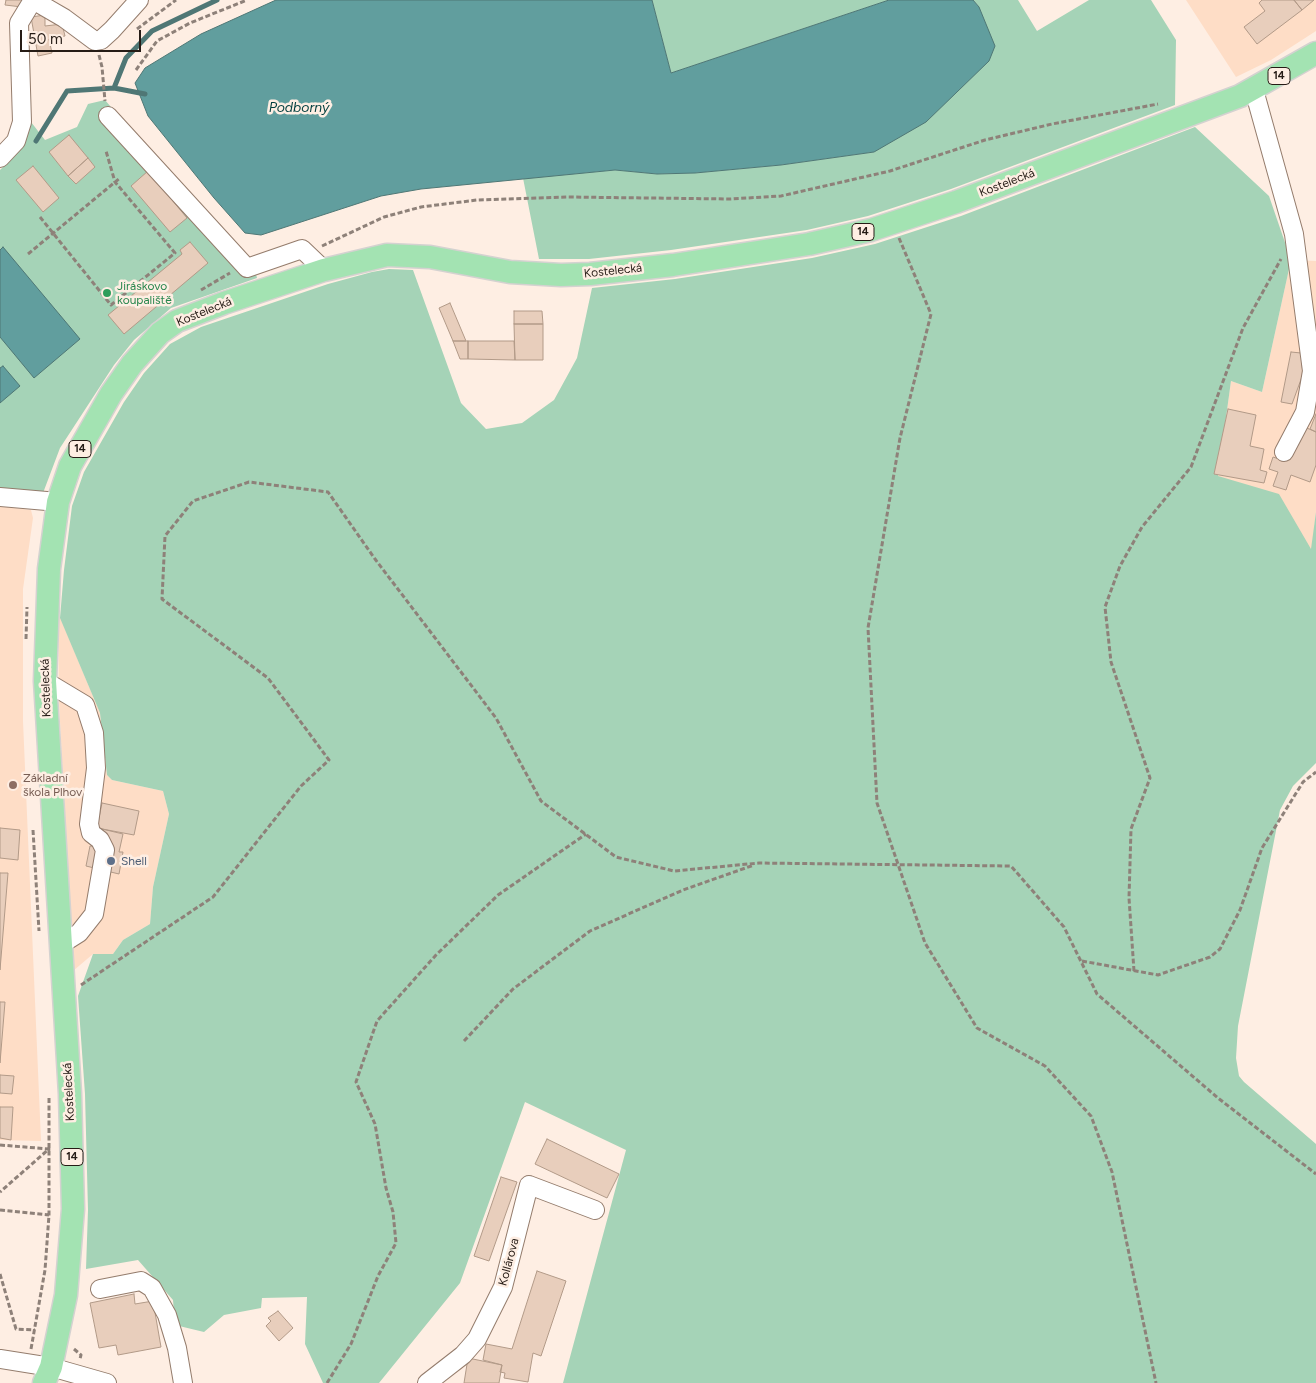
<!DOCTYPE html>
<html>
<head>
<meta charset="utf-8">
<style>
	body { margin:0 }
	#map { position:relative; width:1316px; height:1383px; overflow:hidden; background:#feeee3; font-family:Figtree,sans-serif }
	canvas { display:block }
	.scale { position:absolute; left:20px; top:30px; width:121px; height:22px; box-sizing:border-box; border:2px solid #261c16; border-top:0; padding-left:6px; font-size:15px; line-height:18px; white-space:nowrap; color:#261c16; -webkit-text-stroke:4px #feeee3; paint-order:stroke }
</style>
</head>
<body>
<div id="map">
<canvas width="1316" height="1383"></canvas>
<div class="scale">50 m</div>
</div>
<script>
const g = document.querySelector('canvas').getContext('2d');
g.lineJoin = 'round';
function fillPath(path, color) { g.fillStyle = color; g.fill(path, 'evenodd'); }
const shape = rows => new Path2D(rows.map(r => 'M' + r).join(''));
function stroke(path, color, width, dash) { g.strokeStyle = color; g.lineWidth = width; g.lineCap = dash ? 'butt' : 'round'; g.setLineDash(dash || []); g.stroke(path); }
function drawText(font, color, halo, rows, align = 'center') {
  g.font = font + ' Figtree,sans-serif'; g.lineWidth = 5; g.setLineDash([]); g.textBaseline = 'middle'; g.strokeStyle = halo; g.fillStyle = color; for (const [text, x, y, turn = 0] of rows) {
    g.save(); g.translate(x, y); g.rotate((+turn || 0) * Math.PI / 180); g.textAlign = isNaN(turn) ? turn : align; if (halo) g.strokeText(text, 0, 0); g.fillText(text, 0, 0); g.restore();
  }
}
const built = shape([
	[1186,0,1316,0,1316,31,1271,60,1236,77],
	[1291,260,1316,261,1316,512,1312,550,1218,476,1231,381,1262,392],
	[0,506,31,510,33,518,23,589,23,721,41,1141,0,1140],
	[58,612,100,713,107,775,112,780,163,791,169,814,153,887,150,924,123,940,113,954,93,954,73,971,59,702]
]);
const green = shape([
	[652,0,889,0,671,73],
	[973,0,1018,0,1037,31,1089,0,1151,0,1176,40,1175,105,951,189,868,216,807,230,671,250,589,259,539,259,523,178,615,170,657,174,695,173,781,165,874,152,979,7],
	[105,100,185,194,253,263,257,278,171,308,134,340,114,365,60,448,43,493,0,488,0,170,18,152,31,122,45,140,77,127,88,104],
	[1195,127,1269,196,1291,260,1262,392,1231,381,1218,476,1279,494,1311,549,1316,512,1316,763,1293,786,1280,810,1238,1026,1236,1058,1239,1076,1244,1082,1316,1144,1316,1383,563,1383,626,1150,525,1102,460,1283,379,1383,323,1383,305,1344,307,1297,262,1298,261,1308,224,1315,204,1332,175,1325,173,1300,138,1260,86,1269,88,1210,85,1094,78,996,93,954,113,954,123,940,150,924,153,887,169,814,163,791,112,780,107,775,100,713,60,618,64,570,72,506,84,472,124,402,144,373,170,344,201,327,328,284,372,272,389,269,413,270,461,403,486,429,522,423,554,400,577,358,592,288,675,279,812,258,875,244,961,216]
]);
const water = shape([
	[276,0,652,0,671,73,889,0,973,0,979,7,995,46,989,61,926,122,874,152,781,165,695,173,657,174,615,170,421,189,381,196,261,235,245,233,214,198,148,116,135,83,145,68,201,34,276,0],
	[3,247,80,339,34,378,0,337,0,250,3,247],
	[3,366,20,386,0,403,0,368,3,366]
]);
const stream = shape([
	[114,88,126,58,152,31,217,0],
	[36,141,67,91,114,88,145,94]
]);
const building = shape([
	[6,0,23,0,22,7,5,5,6,0],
	[1262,0,1294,0,1302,10,1257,44,1244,27,1265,11,1259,3,1262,0],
	[1294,0,1314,0,1302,10,1294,0],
	[45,15,45,26,62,24,65,36,49,39,52,53,38,56,31,17,45,15],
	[69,135,88,158,68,176,49,152,69,135],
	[88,158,95,167,76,184,68,176,88,158],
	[33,166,59,198,43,212,16,180,33,166],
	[148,171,187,218,170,232,131,186,148,171],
	[190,242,208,263,124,334,108,315,182,254,180,250,190,242],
	[450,303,466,341,453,341,439,308,450,303],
	[514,311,542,311,543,324,514,324,514,311],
	[514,324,543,324,543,360,515,360,514,324],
	[453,341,468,341,468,359,460,359,453,341],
	[468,341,514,341,515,360,468,359,468,341],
	[1291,352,1301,353,1303,374,1292,404,1281,402,1291,352],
	[1228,409,1256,415,1250,446,1264,449,1260,470,1267,472,1264,483,1214,474,1228,409],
	[1316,414,1316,432,1310,429,1316,414],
	[1300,425,1316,432,1316,465,1310,482,1291,475,1286,490,1273,486,1278,472,1269,469,1273,457,1285,461,1300,425],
	[102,803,139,811,134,835,97,828,102,803],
	[0,828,20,830,18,860,0,858,0,828],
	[98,828,123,834,119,852,123,852,119,874,86,866,90,846,94,846,98,828],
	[0,873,8,873,0,970,0,873],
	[0,1002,5,1002,0,1063,0,1002],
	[0,1075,14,1076,12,1094,0,1093,0,1075],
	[0,1107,13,1107,11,1140,0,1138,0,1107],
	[547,1139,619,1174,607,1198,535,1164,547,1139],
	[501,1177,517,1182,489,1261,474,1256,501,1177],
	[537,1271,566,1281,541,1356,533,1353,528,1382,504,1378,505,1373,500,1372,502,1365,483,1360,486,1344,512,1349,537,1271],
	[134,1294,135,1304,153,1301,161,1347,118,1355,116,1345,99,1348,90,1303,134,1294],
	[278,1311,293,1328,279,1341,266,1326,271,1321,268,1318,278,1311],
	[468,1358,502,1365,499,1383,464,1383,468,1358]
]);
const path = shape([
	[137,29,176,0],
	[99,55,102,67,105,101],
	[136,70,157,41,190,23,247,0],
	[40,217,111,305,175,253,115,182,106,151],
	[899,238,931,314,900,438,868,628,877,803,925,943,977,1028,1045,1066,1091,1116,1112,1172,1156,1383],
	[322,246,384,217,421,207,477,200,568,197,730,199,781,196,890,171,985,140,1052,124,1158,104],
	[28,254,120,178],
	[201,290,230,273],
	[26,639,27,607],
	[33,830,39,931],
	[1082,961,1158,975,1210,957,1220,949,1240,910,1262,848,1303,782,1316,772],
	[1134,971,1129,898,1131,829,1150,778,1111,662,1105,607,1120,566,1142,527,1191,467,1243,328,1281,259],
	[81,985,213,897,301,786,329,760,268,678,162,599,165,536,193,501,249,482,328,492,375,559,496,718,541,801,616,857,674,871,759,863,1011,866,1064,927,1097,994,1218,1098,1316,1174],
	[464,1041,513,989,590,931,683,890,754,865],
	[0,1145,49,1149,0,1192],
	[0,1210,49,1215],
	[0,1274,16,1329,35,1330],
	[31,1349,45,1270,49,1215,49,1097],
	[74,1349,81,1355,80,1359],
	[327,1383,351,1344,378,1276,396,1243,393,1212,386,1188,375,1124,356,1082,377,1021,436,955,498,895,586,834]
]);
const minor = shape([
	[33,0,64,18,95,41,101,40,112,30,139,0],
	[1254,90,1294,234,1312,371,1305,412,1284,452],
	[108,116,247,268,302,249,324,270],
	[0,158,16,141,22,122,19,23,33,0],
	[0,497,58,502],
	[45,681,85,705,94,733,96,768,89,824,91,833,100,840,105,850,94,914,79,933,60,945],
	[100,1289,141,1281,152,1288,167,1315,177,1348,183,1383],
	[0,1359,51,1367,107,1383],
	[427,1383,463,1355,477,1339,503,1287,529,1185,595,1210]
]);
const major = shape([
	[44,1383,51,1367,66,1295,73,1209,70,1094,45,681,49,569,58,502,70,466,111,394,132,364,160,333,177,321,224,303,324,270,387,255,430,257,510,272,561,275,590,274,673,265,809,244,871,230,956,202,1240,96,1316,53]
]);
const markers = [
	[107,293,5,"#2e9e5b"],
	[13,785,5,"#8d6e63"],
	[111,861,5,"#5c6f8a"]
];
const shields = [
	[1279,76,22],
	[863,232,22],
	[80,449,22],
	[72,1157,22]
];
const shieldNames = [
	["14",1279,76],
	["14",863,232],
	["14",80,449],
	["14",72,1157]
];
const streetNames = [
	["Kostelecká",1007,183,-21],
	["Kostelecká",613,271,-6],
	["Kostelecká",204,312,-22],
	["Kostelecká",46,688,-92],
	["Kostelecká",69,1092,-93],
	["Kollárova",509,1262,-75]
];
const leisureNames = [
	["Jiráskovo",117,286],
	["koupaliště",117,300]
];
const educationNames = [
	["Základní",23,778],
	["škola Plhov",23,792]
];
const serviceNames = [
	["Shell",121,861]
];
const waterNames = [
	["Podborný",299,108]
];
fillPath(built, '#feddc6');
fillPath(green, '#a5d3b7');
fillPath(water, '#619e9e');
stroke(water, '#4f7775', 1);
stroke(stream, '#4f7775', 5);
fillPath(building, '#e8cebc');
stroke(building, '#b29a88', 1);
stroke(minor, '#947c6c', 20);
stroke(major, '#d4d2d0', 25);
stroke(path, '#8e8179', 3, [5, 2.5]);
stroke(minor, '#fff', 18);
stroke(major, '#a3e3b2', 22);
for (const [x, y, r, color] of markers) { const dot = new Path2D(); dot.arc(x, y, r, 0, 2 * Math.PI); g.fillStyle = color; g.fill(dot); stroke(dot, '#feeee3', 2); }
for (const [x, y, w] of shields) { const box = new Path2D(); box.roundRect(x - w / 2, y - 8.5, w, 17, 4); g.fillStyle = '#feeee3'; g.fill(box); stroke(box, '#261c16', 1); }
drawText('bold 11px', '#261c16', null, shieldNames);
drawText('12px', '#261c16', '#feeee3', streetNames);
drawText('12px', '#27864d', '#feeee3', leisureNames, 'left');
drawText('12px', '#785e54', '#feeee3', educationNames, 'left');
drawText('12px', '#4e5e75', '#feeee3', serviceNames, 'left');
drawText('italic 14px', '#003e3e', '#feeee3', waterNames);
</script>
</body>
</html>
